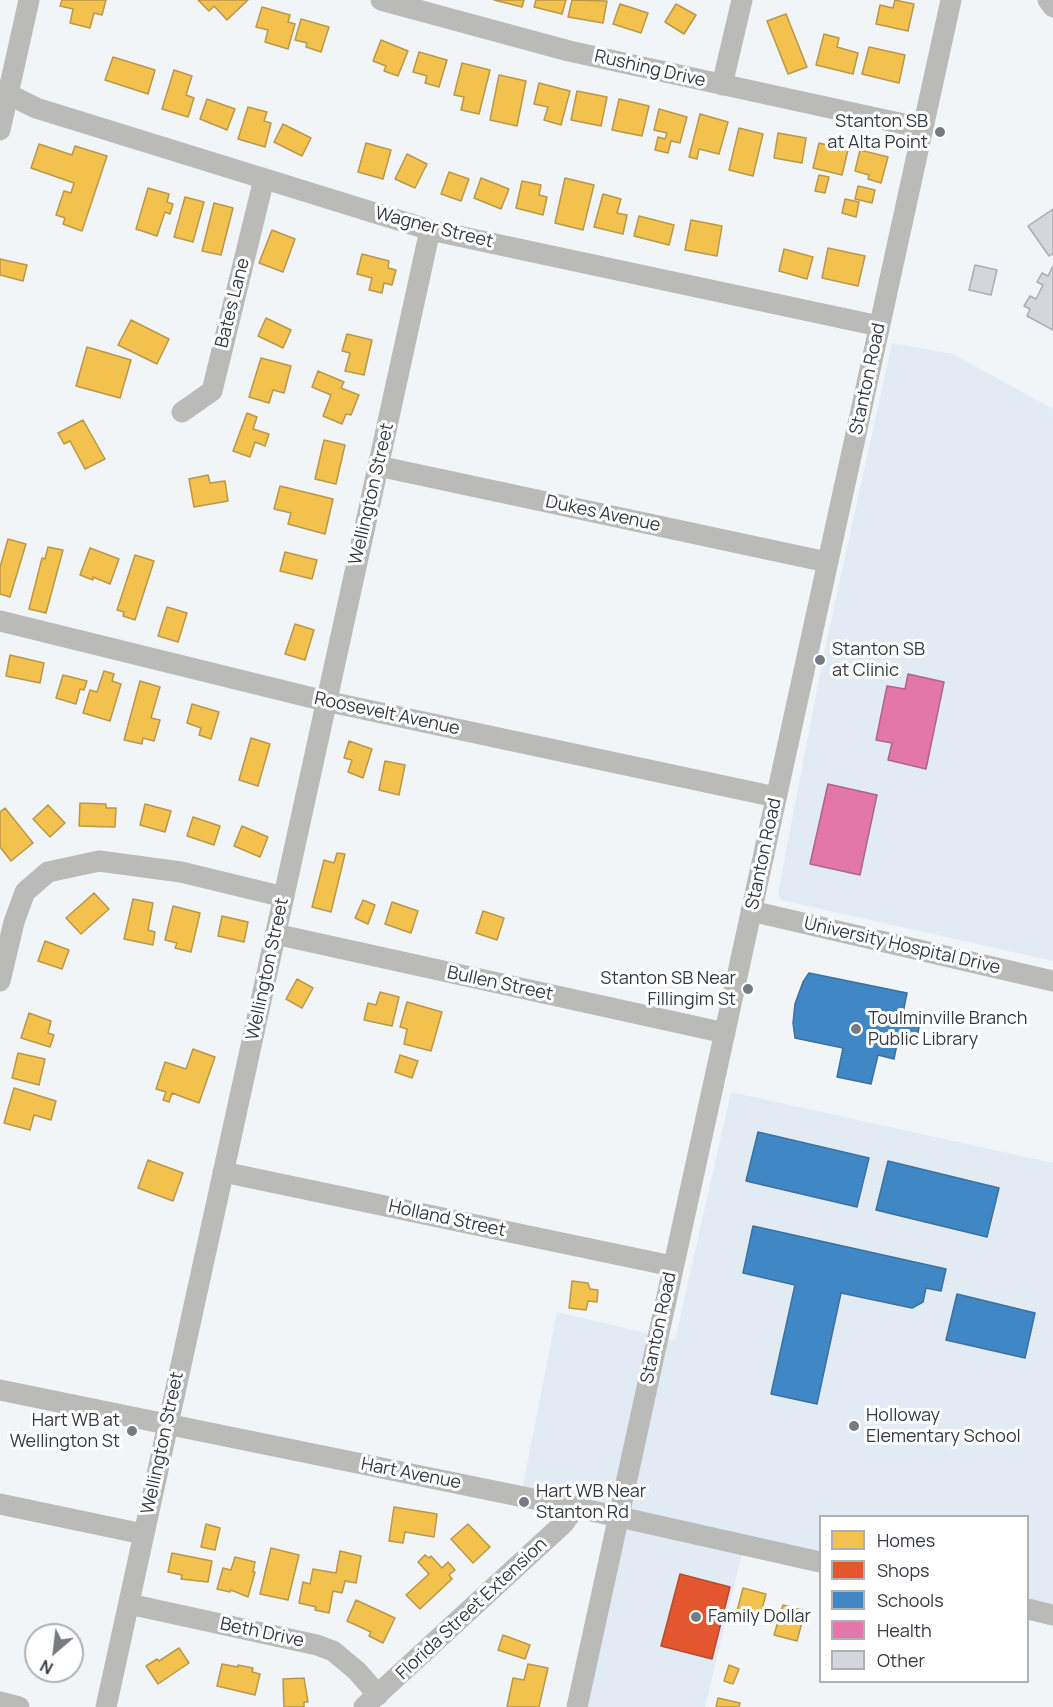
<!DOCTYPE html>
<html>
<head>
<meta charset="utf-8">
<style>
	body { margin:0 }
	#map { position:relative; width:1053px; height:1707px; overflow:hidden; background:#f2f5f8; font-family:Manrope,sans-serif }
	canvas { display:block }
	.legend { position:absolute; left:819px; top:1515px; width:210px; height:168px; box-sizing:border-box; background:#fff; border:2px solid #aeb0b3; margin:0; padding:8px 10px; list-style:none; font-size:18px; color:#343a42 }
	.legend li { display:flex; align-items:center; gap:12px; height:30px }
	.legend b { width:30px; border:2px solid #aeb0b3 }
	.north { position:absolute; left:24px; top:1623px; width:60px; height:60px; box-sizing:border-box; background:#fff; border:2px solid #aeb0b3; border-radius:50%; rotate:208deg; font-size:16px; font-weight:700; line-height:24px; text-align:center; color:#343a42 }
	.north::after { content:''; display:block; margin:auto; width:21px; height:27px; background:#767b82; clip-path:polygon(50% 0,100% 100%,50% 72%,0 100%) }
</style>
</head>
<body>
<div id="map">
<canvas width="1053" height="1707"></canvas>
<ul class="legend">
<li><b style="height:16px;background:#f2c14e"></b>Homes</li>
<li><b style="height:16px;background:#e4572e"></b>Shops</li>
<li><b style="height:16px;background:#3f88c5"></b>Schools</li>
<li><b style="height:16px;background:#e377a8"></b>Health</li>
<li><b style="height:16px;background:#d3d7dc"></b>Other</li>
</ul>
<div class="north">N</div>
</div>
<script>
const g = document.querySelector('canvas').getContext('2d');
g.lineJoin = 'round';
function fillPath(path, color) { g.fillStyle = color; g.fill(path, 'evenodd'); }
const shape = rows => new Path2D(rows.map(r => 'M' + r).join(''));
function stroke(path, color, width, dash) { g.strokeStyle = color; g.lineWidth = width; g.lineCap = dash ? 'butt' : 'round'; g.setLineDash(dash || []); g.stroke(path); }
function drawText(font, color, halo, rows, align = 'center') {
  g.font = font + ' Manrope,sans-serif'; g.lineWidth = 6; g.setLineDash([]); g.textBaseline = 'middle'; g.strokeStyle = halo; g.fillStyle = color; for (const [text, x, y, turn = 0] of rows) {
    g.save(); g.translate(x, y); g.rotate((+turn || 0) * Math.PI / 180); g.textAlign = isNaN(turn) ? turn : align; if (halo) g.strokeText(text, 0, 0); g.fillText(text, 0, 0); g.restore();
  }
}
const built = shape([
	[892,343,953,354,1053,409,1053,961,781,900,778,893,825,648],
	[731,1092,1053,1163,1053,1604,1028,1598,1028,1516,820,1516,820,1553,746,1537,705,1707,581,1707,620,1529,519,1505,557,1312,675,1340]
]);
const homes = shape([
	[62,0,106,0,102,15,94,13,90,28,70,23,73,9,60,6,62,0],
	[198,0,248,0,227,20,214,6,209,11,198,0],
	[494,0,524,0,522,7,494,0],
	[536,0,566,0,562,14,534,7,536,0],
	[572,0,607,1,603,23,568,17,572,0],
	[895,0,914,4,908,31,876,24,880,5,893,8,895,0],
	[620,4,648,13,641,33,613,24,620,4],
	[676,4,696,15,684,34,665,22,676,4],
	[262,7,290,15,288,22,295,24,288,49,265,42,268,30,256,27,262,7],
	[786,14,807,67,788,74,767,21,786,14],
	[301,19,329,27,321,52,306,47,307,43,295,40,301,19],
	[824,34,839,38,837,47,858,53,853,74,816,65,824,34],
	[381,40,408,51,398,76,384,71,386,66,373,61,381,40],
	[869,47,905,55,899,83,862,74,869,47],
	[419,52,447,60,439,87,425,83,427,76,413,72,419,52],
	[113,57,155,70,148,94,105,80,113,57],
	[462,63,490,70,479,114,461,110,464,97,454,95,462,63],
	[174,70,192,76,186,95,194,98,188,117,162,109,174,70],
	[499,75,526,81,517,126,490,120,499,75],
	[539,83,570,91,561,125,544,120,548,107,534,104,539,83],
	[577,91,607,97,601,126,571,120,577,91],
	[207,99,235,109,227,130,200,119,207,99],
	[619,99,649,106,642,136,612,130,619,99],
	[248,107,267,112,264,121,271,123,265,147,238,139,248,107],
	[659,109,687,117,680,143,671,141,668,153,655,150,658,137,665,139,667,133,654,130,659,109],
	[700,114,728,122,719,154,699,149,697,159,689,157,700,114],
	[283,124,311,138,302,156,274,142,283,124],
	[739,128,763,134,753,176,729,170,739,128],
	[778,133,806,138,802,163,774,158,778,133],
	[366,143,391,150,383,179,358,172,366,143],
	[819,143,848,150,842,175,813,168,819,143],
	[39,144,72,155,75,146,107,156,82,231,63,224,65,218,56,215,64,191,71,193,74,183,31,168,39,144],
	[860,150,888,157,881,183,868,179,869,175,855,171,860,150],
	[407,154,427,164,415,188,395,179,407,154],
	[449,172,469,179,461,201,441,194,449,172],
	[819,175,829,177,825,193,815,191,819,175],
	[481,178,509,189,501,209,474,198,481,178],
	[565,178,594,185,583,230,555,223,565,178],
	[522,181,541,185,539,195,547,197,543,215,516,208,522,181],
	[858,186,875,190,872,203,855,199,858,186],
	[148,188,169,194,167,202,173,204,170,214,165,212,157,236,136,229,148,188],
	[603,194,621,199,617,213,627,215,623,234,594,227,603,194],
	[185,197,204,202,193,242,174,237,185,197],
	[845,199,859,202,856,217,842,213,845,199],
	[214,203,233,208,221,255,202,251,214,203],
	[639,216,674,225,669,245,634,236,639,216],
	[691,220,722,226,717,256,685,250,691,220],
	[272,230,295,239,283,272,259,263,272,230],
	[828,248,865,256,858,286,822,278,828,248],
	[784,249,813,257,807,279,779,271,784,249],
	[362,254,389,261,388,268,396,270,392,285,384,283,382,293,369,290,372,278,357,274,362,254],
	[0,259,27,265,23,281,0,275,0,259],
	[266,318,291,330,283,348,258,336,266,318],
	[131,320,169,339,157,364,118,345,131,320],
	[347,334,372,340,364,375,345,371,350,353,342,351,347,334],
	[87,347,131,360,120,398,76,386,87,347],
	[261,358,291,366,284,393,273,390,269,403,249,397,261,358],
	[318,371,344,382,341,388,359,395,351,415,346,414,342,424,323,416,331,395,312,387,318,371],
	[247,413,257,417,253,429,269,434,265,446,255,442,250,457,233,451,247,413],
	[83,420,105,459,85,469,70,441,64,444,58,433,83,420],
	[324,440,345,445,336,484,315,479,324,440],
	[208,475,210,483,225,481,228,501,194,507,189,479,208,475],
	[280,486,333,499,325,534,288,524,291,513,274,509,280,486],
	[8,539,26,544,10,597,0,594,0,567,8,539],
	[48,547,63,550,46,613,29,609,42,558,45,559,48,547],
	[90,548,119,559,110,584,93,577,93,580,80,575,90,548],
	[285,552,317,560,312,579,280,571,285,552],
	[135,555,154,561,135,620,123,616,124,612,117,610,135,555],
	[167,607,187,613,178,642,158,636,167,607],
	[295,624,314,630,305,660,285,654,295,624],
	[10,655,44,663,40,683,6,676,10,655],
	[104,671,114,674,112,681,121,684,110,721,83,713,90,690,97,692,104,671],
	[63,675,87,681,84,690,80,689,76,704,56,698,63,675],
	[140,681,160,687,151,718,160,720,154,741,143,738,142,744,124,740,140,681],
	[192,704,219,712,211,739,199,735,201,728,187,723,192,704],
	[251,738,270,744,258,786,239,780,251,738],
	[349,741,372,749,363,778,348,772,352,760,344,758,349,741],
	[385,761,405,765,399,795,379,790,385,761],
	[80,803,106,804,106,808,116,808,115,827,79,826,80,803],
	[145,804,171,811,165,832,140,825,145,804],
	[48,805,65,823,50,837,33,819,48,805],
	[5,808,33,843,11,861,0,847,0,812,5,808],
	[193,817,220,826,214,845,187,836,193,817],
	[242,826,268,837,260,857,234,846,242,826],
	[337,853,345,854,331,912,312,907,324,860,334,863,337,853],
	[94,893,109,909,81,934,66,918,94,893],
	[133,899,153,903,148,930,155,932,153,945,124,939,133,899],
	[363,900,375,905,368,924,355,918,363,900],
	[392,902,418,911,411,933,385,924,392,902],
	[173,906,200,913,191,952,175,948,177,943,165,940,173,906],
	[483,911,504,918,497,940,476,933,483,911],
	[222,916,248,922,244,942,218,936,222,916],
	[45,941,69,950,62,969,38,961,45,941],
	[297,979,313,988,302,1008,286,999,297,979],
	[380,992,399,997,392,1026,364,1020,368,1003,376,1005,380,992],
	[407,1002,442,1012,431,1051,404,1044,407,1029,400,1027,407,1002],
	[29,1013,51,1021,48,1033,54,1035,50,1047,21,1038,29,1013],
	[193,1049,215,1057,199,1103,172,1093,169,1102,163,1100,166,1092,156,1089,165,1062,186,1069,193,1049],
	[18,1053,45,1059,39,1085,12,1078,18,1053],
	[400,1055,418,1061,412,1078,395,1072,400,1055],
	[14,1088,56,1101,51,1120,34,1115,30,1130,4,1123,14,1088],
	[148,1160,183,1173,173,1201,138,1188,148,1160],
	[572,1281,588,1283,590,1289,598,1290,597,1302,588,1301,586,1310,569,1308,572,1281],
	[394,1507,437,1514,434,1537,405,1532,403,1543,389,1541,394,1507],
	[206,1524,220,1528,215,1550,201,1547,206,1524],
	[468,1524,490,1547,473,1563,451,1539,468,1524],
	[271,1548,299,1555,288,1600,260,1594,271,1548],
	[340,1551,361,1556,356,1583,345,1581,342,1593,333,1591,329,1613,315,1610,316,1607,299,1603,303,1582,310,1584,313,1569,336,1573,340,1551],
	[172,1553,212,1561,208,1582,181,1579,182,1575,168,1572,172,1553],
	[425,1555,429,1558,431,1556,442,1568,448,1562,455,1570,449,1575,452,1579,420,1609,406,1595,429,1574,418,1562,425,1555],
	[235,1557,255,1562,253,1572,255,1572,248,1597,231,1590,230,1592,217,1589,223,1568,231,1570,235,1557],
	[743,1588,766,1594,761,1613,752,1611,751,1614,737,1611,743,1588],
	[356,1600,395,1618,383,1643,369,1636,371,1632,347,1621,356,1600],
	[783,1605,805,1611,797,1641,774,1635,783,1605],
	[503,1635,530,1645,525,1659,498,1650,503,1635],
	[179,1648,189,1663,158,1684,146,1666,157,1659,159,1661,179,1648],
	[222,1664,238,1667,238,1665,253,1668,252,1672,260,1674,255,1695,217,1686,222,1664],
	[528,1664,548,1668,539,1707,507,1707,513,1678,524,1680,528,1664],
	[729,1665,739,1669,733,1684,724,1681,729,1665],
	[304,1678,308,1702,304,1702,304,1707,284,1707,283,1679,304,1678],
	[718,1698,740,1703,739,1707,716,1707,718,1698]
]);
const shops = shape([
	[680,1574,730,1587,712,1659,661,1646,680,1574]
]);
const schools = shape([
	[809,973,907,993,902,1018,920,1022,917,1038,899,1034,894,1059,878,1055,871,1084,837,1077,843,1048,795,1038,793,1023,795,1004,803,982,809,973],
	[758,1132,869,1158,857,1207,746,1181,758,1132],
	[888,1161,999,1188,987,1237,876,1210,888,1161],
	[753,1226,946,1269,941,1291,926,1288,923,1302,912,1308,841,1293,817,1404,771,1394,795,1285,743,1273,753,1226],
	[957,1294,1035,1313,1025,1358,946,1340,957,1294]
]);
const health = shape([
	[908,674,944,682,926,769,888,760,892,743,876,740,887,686,905,689,908,674],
	[828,784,877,795,860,875,810,864,828,784]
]);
const building = shape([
	[1053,209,1053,255,1052,254,1049,256,1028,226,1053,209],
	[975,265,997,270,991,295,969,290,975,265],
	[1053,266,1053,330,1027,316,1030,309,1024,306,1030,296,1036,299,1043,285,1037,282,1042,273,1048,276,1053,266]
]);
const minor = shape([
	[381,0,569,51,922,128],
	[1048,0,1053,7],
	[722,85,742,0],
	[0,90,36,108,430,230,879,326],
	[0,130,29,0],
	[182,412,212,391,264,179],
	[378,466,827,562],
	[0,621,325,701,776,797],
	[751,911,1053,981],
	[275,934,725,1033],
	[0,981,14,922,25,892,48,872,99,861,181,872,284,897],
	[223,1172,672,1266],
	[0,1390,597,1512,820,1562],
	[0,1504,143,1534],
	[129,1604,317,1645,333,1651,357,1671,378,1695],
	[1028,1609,1053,1615],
	[0,1702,19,1707],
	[106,1707,430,230],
	[364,1707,563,1524,576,1507],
	[577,1707,951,0]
]);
const markers = [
	[940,132,6,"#767b82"],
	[820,660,6,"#767b82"],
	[748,989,6,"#767b82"],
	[856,1029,6,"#767b82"],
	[854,1426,6,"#767b82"],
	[132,1431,6,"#767b82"],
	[524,1502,6,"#767b82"],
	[696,1617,6,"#767b82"]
];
const streetNames = [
	["Rushing Drive",650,69,13],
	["Wagner Street",434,228,14],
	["Bates Lane",233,303,-76],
	["Stanton Road",868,379,-78],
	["Wellington Street",372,494,-77],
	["Dukes Avenue",603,514,12],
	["Roosevelt Avenue",387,714,12],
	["Stanton Road",764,854,-78],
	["University Hospital Drive",902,946,13],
	["Wellington Street",268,969,-78],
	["Bullen Street",500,984,12],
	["Holland Street",447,1219,12],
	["Stanton Road",659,1328,-78],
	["Wellington Street",163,1443,-78],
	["Hart Avenue",411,1474,11],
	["Florida Street Extension",472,1609,-43],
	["Beth Drive",262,1633,12]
];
const poiNames = [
	["Stanton SB",928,122,"right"],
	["at Alta Point",928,143,"right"],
	["Stanton SB",832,650],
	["at Clinic",832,671],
	["Stanton SB Near",736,979,"right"],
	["Fillingim St",736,1000,"right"],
	["Toulminville Branch",868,1019],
	["Public Library",868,1040],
	["Holloway",866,1416],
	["Elementary School",866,1437],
	["Hart WB at",120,1421,"right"],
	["Wellington St",120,1442,"right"],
	["Hart WB Near",536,1492],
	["Stanton Rd",536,1513],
	["Family Dollar",708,1617]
];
fillPath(built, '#e2eaf4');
fillPath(homes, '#f2c14e');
stroke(homes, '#b9984a', 1.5);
fillPath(shops, '#e4572e');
stroke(shops, '#af4e34', 1.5);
fillPath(schools, '#3f88c5');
stroke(schools, '#3c719e', 1.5);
fillPath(health, '#e377a8');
stroke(health, '#ae6589', 1.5);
fillPath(building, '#d3d7dc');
stroke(building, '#aaaeb3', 1.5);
stroke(minor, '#babab9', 21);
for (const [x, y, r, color] of markers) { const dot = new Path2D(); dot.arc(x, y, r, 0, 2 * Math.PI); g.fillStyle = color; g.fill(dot); stroke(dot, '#fff', 2); }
drawText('18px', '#343a42', '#fff', streetNames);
drawText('18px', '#343a42', '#fff', poiNames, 'left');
</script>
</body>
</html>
